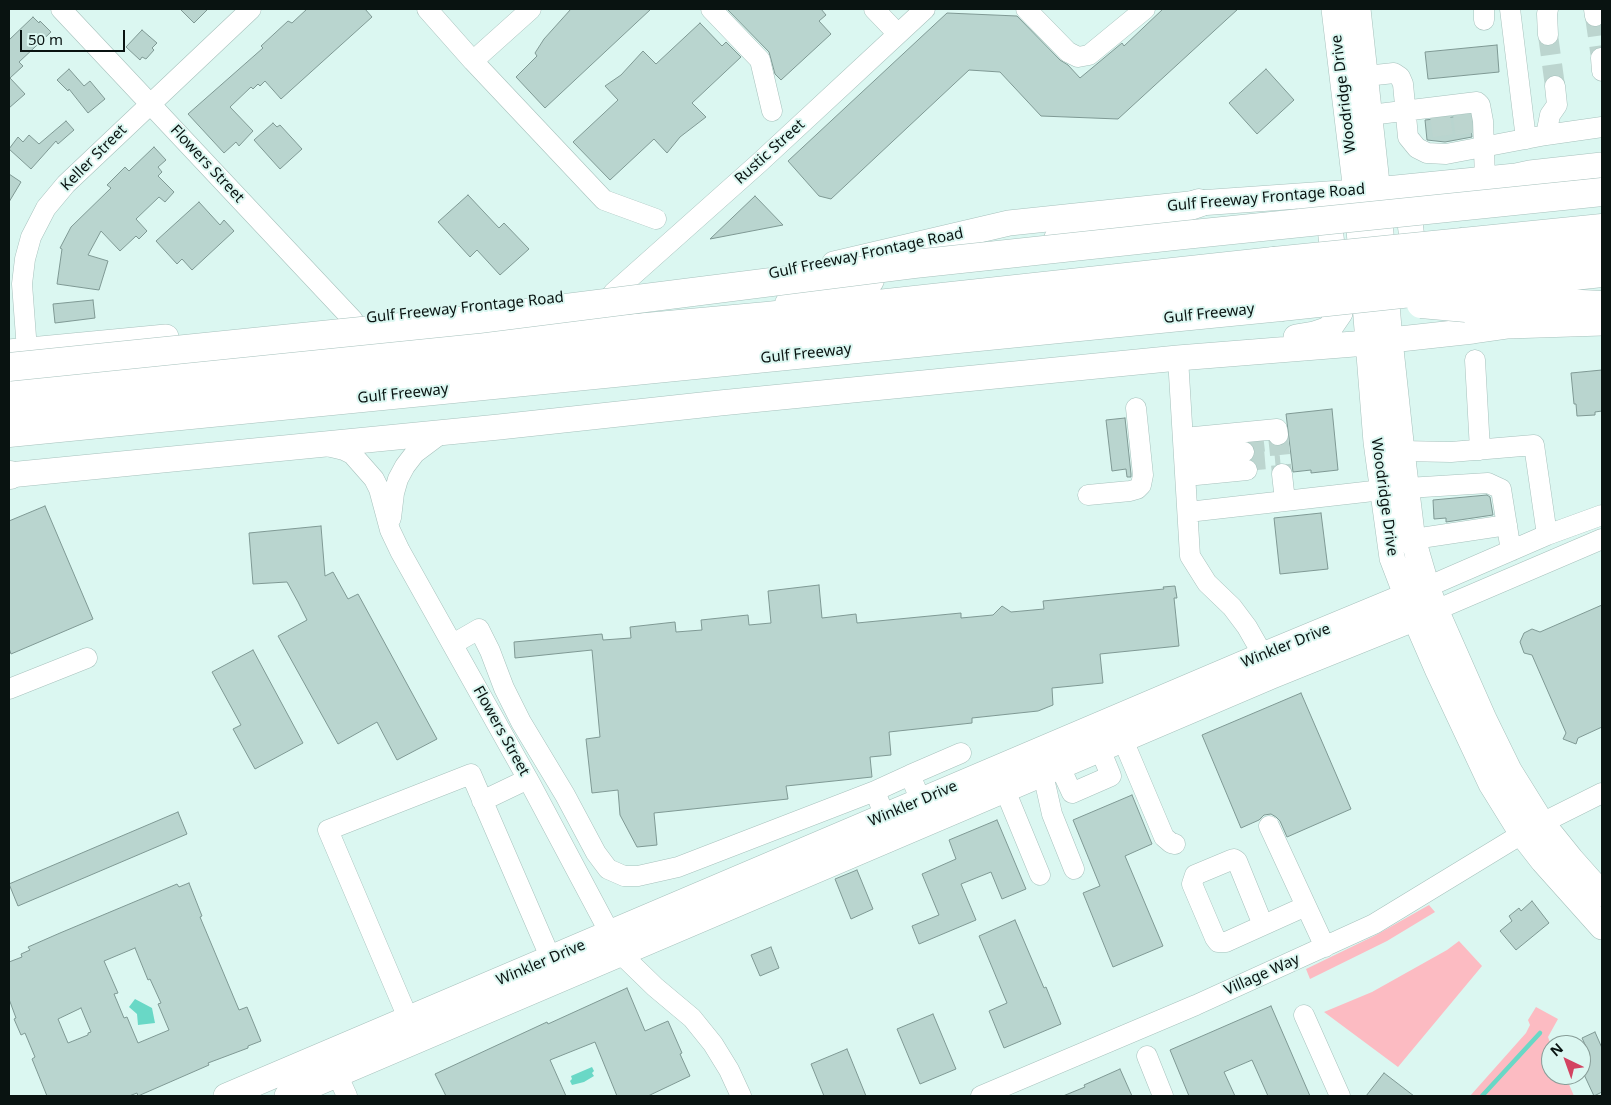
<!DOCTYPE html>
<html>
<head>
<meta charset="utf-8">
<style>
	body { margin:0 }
	#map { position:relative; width:1611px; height:1105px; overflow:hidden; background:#dbf7f1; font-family:"Noto Sans",sans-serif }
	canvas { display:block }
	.frame { position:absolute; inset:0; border:10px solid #091311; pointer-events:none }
	.north { position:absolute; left:1541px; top:1035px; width:50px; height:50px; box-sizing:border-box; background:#dbf7f1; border:1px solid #879c97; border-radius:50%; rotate:318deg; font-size:14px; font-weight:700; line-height:20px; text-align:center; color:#091311 }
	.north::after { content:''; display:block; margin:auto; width:18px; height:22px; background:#d34361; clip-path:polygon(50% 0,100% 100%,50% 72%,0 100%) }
	.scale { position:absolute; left:20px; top:30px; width:105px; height:22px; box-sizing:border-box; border:2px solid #091311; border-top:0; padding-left:6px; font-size:15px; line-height:18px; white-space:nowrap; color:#091311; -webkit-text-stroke:4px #dbf7f1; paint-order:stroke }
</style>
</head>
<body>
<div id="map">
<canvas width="1611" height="1105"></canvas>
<div class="frame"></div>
<div class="north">N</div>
<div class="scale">50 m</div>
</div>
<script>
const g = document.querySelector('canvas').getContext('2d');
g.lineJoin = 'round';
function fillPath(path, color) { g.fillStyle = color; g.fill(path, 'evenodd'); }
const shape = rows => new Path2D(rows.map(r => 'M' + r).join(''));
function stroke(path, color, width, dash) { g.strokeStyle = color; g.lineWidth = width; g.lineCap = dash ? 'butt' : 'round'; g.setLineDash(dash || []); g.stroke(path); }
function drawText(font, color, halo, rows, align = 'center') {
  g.font = font + ' "Noto Sans",sans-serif'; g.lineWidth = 4; g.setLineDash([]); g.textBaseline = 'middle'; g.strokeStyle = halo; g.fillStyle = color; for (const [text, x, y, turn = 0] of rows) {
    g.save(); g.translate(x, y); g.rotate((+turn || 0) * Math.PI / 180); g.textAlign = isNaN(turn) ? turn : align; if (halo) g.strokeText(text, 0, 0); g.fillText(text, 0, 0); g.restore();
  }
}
const green = shape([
	[1429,905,1435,912,1387,941,1310,979,1306,969,1376,935],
	[1459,941,1482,966,1398,1067,1324,1012,1372,992,1447,950],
	[1536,1007,1558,1019,1548,1037,1551,1045,1551,1075,1565,1075,1574,1096,1470,1096,1526,1033,1530,1025,1528,1020]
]);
const water = shape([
	[135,999,152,1008,155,1023,138,1025,137,1014,129,1007],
	[592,1067,594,1071,592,1073,594,1076,584,1082,572,1085,570,1081,572,1079,571,1076]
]);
const stream = shape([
	[1482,1096,1540,1033]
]);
const building = shape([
	[180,9,208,9,194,23,180,9],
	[307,9,365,9,372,17,281,99,265,81,260,86,258,84,253,89,251,87,230,107,253,131,239,146,236,142,224,153,188,114,263,48,261,46,288,21,292,23,307,9],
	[571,9,651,9,545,108,516,77,537,56,535,53,544,39,571,9],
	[727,9,821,9,826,15,819,21,831,34,781,80,775,74,769,52,727,9],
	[1163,9,1238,9,1118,119,1041,116,1000,72,969,70,831,199,819,196,788,161,947,13,1017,16,1060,60,1068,65,1080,78,1122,43,1124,46,1163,9],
	[33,17,39,23,40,21,51,32,19,62,23,66,10,78,25,94,9,108,9,40,33,17],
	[700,23,722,46,726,42,741,57,692,103,706,117,680,137,667,153,654,139,610,180,573,142,618,100,605,86,621,75,643,51,656,64,700,23],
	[142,30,157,43,152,48,154,50,146,59,142,57,140,60,126,47,142,30],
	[1497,45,1499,72,1428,79,1425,52,1497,45],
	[69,69,84,86,90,81,105,99,88,113,69,89,68,91,57,80,69,69],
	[1266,69,1294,100,1257,134,1229,103,1266,69],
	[1470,115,1472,137,1445,142,1427,140,1425,120,1470,115],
	[66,121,74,130,58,144,56,141,31,169,9,149,18,137,23,142,29,135,39,144,66,121],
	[273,123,277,127,280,125,302,149,280,169,254,140,273,123],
	[154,147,166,160,158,167,162,172,158,176,174,192,165,202,159,197,136,219,147,231,139,239,136,236,120,251,101,231,88,255,108,261,99,290,57,284,62,249,60,248,71,227,111,188,107,185,125,167,129,171,154,147],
	[9,174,21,182,9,202,9,174],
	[468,195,499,228,504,223,529,249,500,275,477,250,470,257,438,222,468,195],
	[755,196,783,225,710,239,755,196],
	[199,202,220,225,224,220,234,231,192,270,182,259,177,264,156,241,199,202],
	[93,300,95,318,55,323,53,304,93,300],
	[1602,370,1602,411,1595,412,1595,415,1577,416,1576,404,1574,404,1571,373,1602,370],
	[1332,409,1338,470,1311,473,1311,470,1293,472,1286,414,1332,409],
	[1125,418,1131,474,1131,477,1127,477,1126,469,1112,471,1106,420,1125,418],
	[1487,495,1490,497,1493,515,1446,522,1446,518,1434,519,1433,500,1487,495],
	[45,506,93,619,11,654,9,648,9,521,45,506],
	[1321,513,1328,569,1280,574,1274,518,1321,513],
	[321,526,325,576,333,572,348,599,358,594,437,739,397,760,377,722,338,744,278,636,307,620,298,602,287,582,253,584,249,533,321,526],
	[819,585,822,618,856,614,857,623,961,613,961,618,993,615,1002,606,1011,612,1044,609,1043,601,1164,589,1163,587,1175,586,1177,598,1174,598,1179,646,1100,654,1103,683,1052,688,1053,705,1038,711,972,718,972,723,889,732,891,755,870,757,872,777,786,786,788,799,654,813,657,845,637,847,620,815,618,790,592,793,586,739,600,737,592,650,515,658,514,642,602,634,603,640,631,638,630,627,675,622,676,632,702,630,701,620,748,615,749,625,771,623,768,591,819,585],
	[1602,605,1602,727,1578,738,1576,744,1563,739,1566,733,1532,655,1524,653,1520,642,1524,633,1532,629,1540,632,1602,605],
	[253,650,303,743,255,769,233,729,241,725,212,672,253,650],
	[1301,693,1351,809,1287,837,1280,821,1276,817,1271,814,1264,815,1259,820,1241,828,1202,735,1301,693],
	[1132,795,1152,844,1125,856,1163,946,1113,967,1083,893,1100,886,1073,820,1132,795],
	[178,812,187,834,18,906,9,884,178,812],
	[997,820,1026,889,1002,899,991,872,961,884,976,920,919,944,912,926,939,915,922,874,956,859,949,840,997,820],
	[857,870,873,909,851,919,835,879,857,870],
	[189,883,202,916,200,917,239,1010,247,1007,261,1041,248,1046,248,1048,208,1063,209,1065,138,1096,137,1093,129,1096,47,1096,32,1059,35,1057,25,1033,21,1035,14,1019,16,1018,9,999,9,962,22,957,21,954,30,950,28,947,60,933,177,884,179,887,189,883],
	[135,948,148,980,150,979,161,1003,158,1004,169,1030,138,1043,127,1017,124,1018,114,994,118,993,104,961,135,948],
	[81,1008,91,1032,88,1033,88,1035,68,1043,58,1019,81,1008],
	[1532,901,1549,923,1516,950,1500,931,1512,921,1509,916,1519,908,1521,911,1532,901],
	[1015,920,1044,988,1046,987,1061,1024,1004,1048,989,1011,1007,1003,979,936,1015,920],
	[771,947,779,968,760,976,751,955,771,947],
	[627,988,645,1031,668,1021,682,1053,680,1054,690,1076,648,1096,617,1096,595,1042,550,1060,566,1096,446,1096,435,1074,547,1022,548,1024,627,988],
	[1271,1006,1310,1096,1268,1096,1252,1060,1224,1072,1235,1096,1189,1096,1170,1050,1271,1006],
	[933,1014,956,1069,920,1084,897,1029,933,1014],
	[1595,1032,1602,1048,1602,1092,1594,1096,1581,1068,1581,1054,1588,1051,1582,1038,1595,1032],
	[847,1049,866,1096,824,1096,811,1064,847,1049],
	[1120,1069,1132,1096,1063,1096,1085,1087,1084,1085,1120,1069],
	[1384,1073,1414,1096,1366,1096,1384,1073]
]);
const minorTunnel = shape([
	[1595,16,1601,58],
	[1548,35,1555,86],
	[1463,114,1466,140],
	[1440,116,1444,143],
	[1278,435,1282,474],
	[1244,444,1278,440],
	[1245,461,1280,458]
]);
const minor = shape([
	[61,9,353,320],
	[427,9,473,61,604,200,656,219],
	[711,9,760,60,772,111],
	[874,9,898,34],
	[1026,9,1068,52,1078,57,1089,55,1145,9],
	[1484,9,1484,20],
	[1510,9,1526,139],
	[1594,9,1595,16],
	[1548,35,1547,14,1548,9],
	[1601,58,1602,71],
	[473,61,531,9],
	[1366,76,1394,73,1400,77,1403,84,1408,137,1417,148,1427,153,1446,154,1546,135,1602,127],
	[1370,115,1477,102,1480,105,1483,121,1485,179],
	[1546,135,1550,115,1557,105,1555,86],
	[613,293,759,163,925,9],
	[27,350,22,284,25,259,31,237,46,208,66,184,251,9],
	[1178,358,1190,556,1207,583,1232,607,1247,627,1263,655],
	[1475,360,1480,450],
	[1184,438,1277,429,1278,435],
	[327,446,344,450,352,454,374,479,379,489,390,530,400,551,530,783,621,954,655,987,692,1018,713,1044,729,1070,741,1096],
	[1402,451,1451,452,1534,445,1547,535],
	[1185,458,1244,452],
	[1282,474,1285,501],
	[1186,476,1247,470],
	[1407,488,1488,483,1501,489,1511,551],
	[1088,495,1130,491,1137,489,1141,485,1143,475,1136,408],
	[1188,512,1382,490],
	[391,518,394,493,398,479,405,466,415,453,443,432],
	[1414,539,1507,525],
	[1427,587,1547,535,1602,515],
	[1436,610,1602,539],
	[453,644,479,629,490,651,504,688,521,722,565,795,596,853,608,869,624,876,638,876,678,867,875,791],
	[9,689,87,658],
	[1123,740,1164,837,1171,843,1175,844],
	[1060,767,1072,793,1111,776,1100,749],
	[1043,774,1052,814,1074,869],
	[1005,790,1040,875],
	[482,801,528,779],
	[921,801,910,775,961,753],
	[880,804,875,791,910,775],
	[1269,826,1325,947],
	[1263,925,1237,861,1234,859,1231,860,1195,875,1192,884,1215,938,1218,942,1226,942,1306,906],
	[1304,1015,1340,1096],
	[408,1018,328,830,471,774,551,959],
	[1147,1056,1163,1096],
	[331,1061,347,1096],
	[981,1096,1196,1005,1374,924,1530,829,1602,793]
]);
const major = shape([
	[1334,9,1356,192,1376,442,1392,558,1415,618,1438,671,1491,784,1522,834,1543,861,1602,927],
	[1358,9,1376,174,1390,340,1402,451,1412,533,1417,553,1427,587,1436,610,1484,719,1509,770,1542,823,1571,859,1602,894],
	[834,264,1009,223,1199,203,1356,192,1516,176,1530,173,1602,165],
	[1416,268,1410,223,1416,212,1433,202],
	[1296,337,1314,334,1329,329,1340,313,1330,228,1320,214,1310,208],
	[9,352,166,337],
	[9,475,499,427,720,403,1178,358,1354,344,1473,331,1508,326,1602,323],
	[226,1096,1263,655,1427,587],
	[287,1096,1272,676,1436,610]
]);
const highway = shape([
	[1058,239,1160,216,1199,203],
	[1463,242,1602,228],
	[1466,267,1602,254],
	[1467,287,1602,273],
	[789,304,814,292,870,280],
	[1466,308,1561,303,1602,305],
	[9,385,767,316,1274,261],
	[9,413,118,403,380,374,1276,285],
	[9,433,1281,307],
	[9,475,10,475]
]);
const highwayBridge = shape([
	[1274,261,1463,242],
	[1276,285,1466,267],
	[1421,304,1466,308],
	[1281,307,1467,287],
	[9,367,479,319,914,264,1184,235,1602,192]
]);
const streetNames = [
	["Woodridge Drive",1344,94,-97],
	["Rustic Street",770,152,-42],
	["Keller Street",94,158,-45],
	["Flowers Street",207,164,47],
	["Gulf Freeway Frontage Road",1266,198,-5],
	["Gulf Freeway Frontage Road",866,254,-12],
	["Gulf Freeway Frontage Road",465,308,-6],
	["Gulf Freeway",1209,314,-6],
	["Gulf Freeway",806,354,-6],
	["Gulf Freeway",403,394,-6],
	["Woodridge Drive",1384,497,82],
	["Winkler Drive",1286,646,-22],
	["Flowers Street",501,731,61],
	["Winkler Drive",913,804,-23],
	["Winkler Drive",541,963,-23],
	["Village Way",1262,975,-24]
];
fillPath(green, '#fcbbc2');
fillPath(water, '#69d8c6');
stroke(stream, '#69d8c6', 4.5);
fillPath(building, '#b9d5cf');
stroke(building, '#7f9994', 1);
stroke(minorTunnel, '#bcd5cf', 20, [20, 10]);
stroke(minor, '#a6c1bc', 21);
stroke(major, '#a6c1bc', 26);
stroke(highway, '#a6c1bc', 29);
stroke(minor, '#fff', 20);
stroke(major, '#fff', 25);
stroke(highway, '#fff', 28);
stroke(highwayBridge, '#a6c1bc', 29, []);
stroke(highwayBridge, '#fff', 28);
drawText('15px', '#091311', '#dbf7f1', streetNames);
</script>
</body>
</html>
